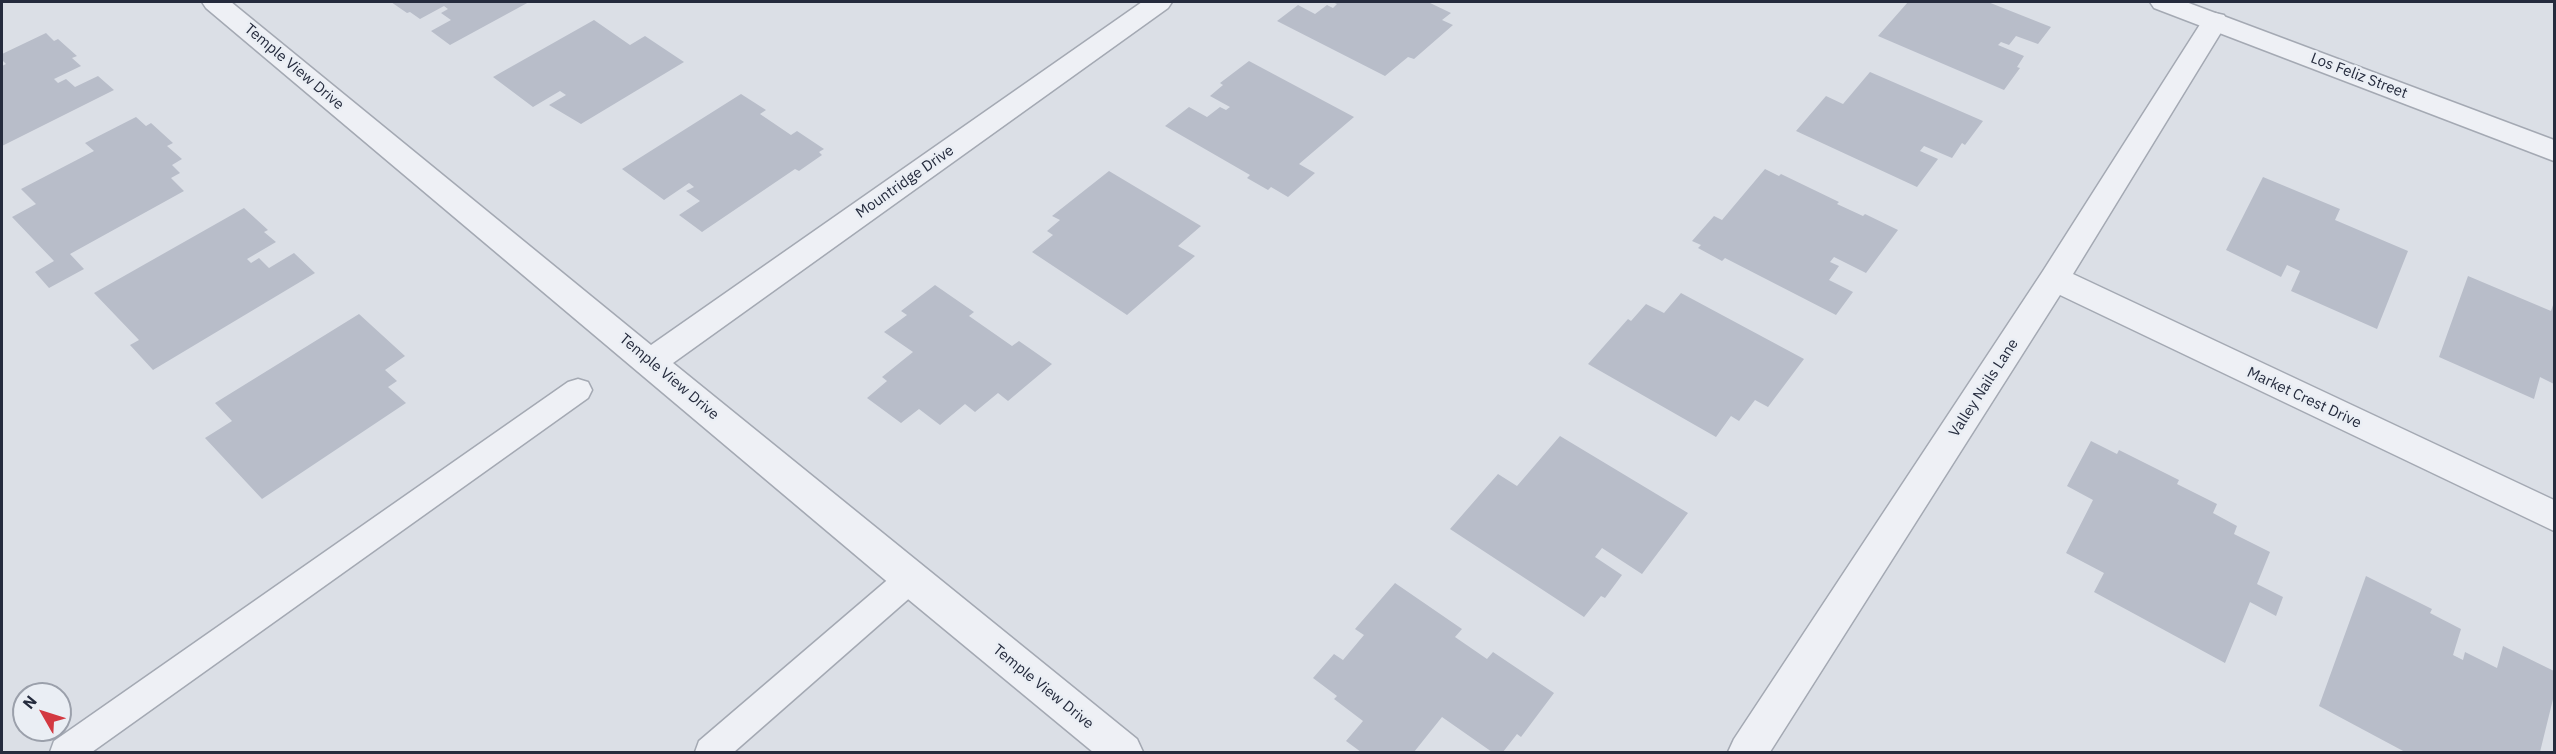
<!DOCTYPE html>
<html>
<head>
<meta charset="utf-8">
<style>
	body { margin:0 }
	#map { position:relative; width:2556px; height:754px; overflow:hidden; background:#dbdfe6; font-family:"IBM Plex Sans",sans-serif }
	canvas { display:block }
	.frame { position:absolute; inset:0; border:3px solid #252b3d; pointer-events:none }
	.north { position:absolute; left:12px; top:682px; width:60px; height:60px; box-sizing:border-box; background:#eaeef4; border:2px solid #9ba0ab; border-radius:50%; rotate:309deg; font-size:16px; font-weight:700; line-height:24px; text-align:center; color:#252b3d }
	.north::after { content:''; display:block; margin:auto; width:21px; height:27px; background:#d33941; clip-path:polygon(50% 0,100% 100%,50% 72%,0 100%) }
</style>
</head>
<body>
<div id="map">
<canvas width="2556" height="754"></canvas>
<div class="frame"></div>
<div class="north">N</div>
</div>
<script>
const g = document.querySelector('canvas').getContext('2d');
g.lineJoin = 'round';
function fillPath(path, color) { g.fillStyle = color; g.fill(path, 'evenodd'); }
const shape = rows => new Path2D(rows.map(r => 'M' + r).join(''));
function stroke(path, color, width, dash) { g.strokeStyle = color; g.lineWidth = width; g.lineCap = dash ? 'butt' : 'round'; g.setLineDash(dash || []); g.stroke(path); }
function drawText(font, color, halo, rows, align = 'center') {
  g.font = font + ' "IBM Plex Sans",sans-serif'; g.lineWidth = 5; g.setLineDash([]); g.textBaseline = 'middle'; g.strokeStyle = halo; g.fillStyle = color; for (const [text, x, y, turn = 0] of rows) {
    g.save(); g.translate(x, y); g.rotate((+turn || 0) * Math.PI / 180); g.textAlign = isNaN(turn) ? turn : align; if (halo) g.strokeText(text, 0, 0); g.fillText(text, 0, 0); g.restore();
  }
}
const building = shape([
	[391,2,529,2,450,45,431,31,451,20,441,13,448,9,444,6,420,19,410,12,407,13],
	[1332,2,1428,2,1451,13,1442,20,1453,25,1414,59,1408,57,1385,76,1277,21,1298,5,1315,14,1327,5,1333,8,1337,4],
	[1908,2,1988,2,2051,27,2038,44,2016,36,2009,45,2001,42,1998,45,2024,56,2017,67,2020,68,2004,90,1878,36],
	[594,20,630,45,645,36,684,62,581,124,549,105,566,95,560,91,533,107,493,77],
	[46,33,54,41,58,39,77,56,72,58,81,66,54,79,58,83,66,79,75,87,98,76,114,90,2,146,2,66,6,64,2,60,2,54],
	[1249,61,1354,117,1299,164,1315,173,1288,197,1271,187,1268,190,1247,178,1250,175,1165,126,1189,107,1207,117,1220,107,1226,110,1230,107,1210,96,1223,85,1220,83],
	[1870,72,1983,121,1965,145,1962,143,1952,158,1924,146,1920,151,1938,159,1917,187,1796,131,1826,96,1843,104],
	[741,94,766,110,760,114,791,135,797,131,824,149,819,152,822,155,799,171,795,169,702,232,679,215,700,201,686,191,694,187,689,183,664,200,622,169],
	[136,117,146,126,151,123,173,143,167,146,182,159,172,165,180,173,171,178,184,191,70,254,84,269,49,288,35,272,54,261,12,217,36,204,21,189,94,151,85,143],
	[1765,169,1779,176,1781,174,1839,202,1837,204,1863,216,1865,214,1898,230,1866,273,1834,257,1830,262,1839,266,1829,280,1853,292,1836,315,1725,258,1722,261,1698,248,1701,245,1692,241,1714,216,1722,220],
	[1109,171,1201,226,1178,246,1195,256,1127,315,1032,252,1053,235,1047,231,1060,220,1052,216],
	[2263,177,2340,209,2335,220,2408,251,2377,329,2291,291,2300,271,2287,265,2281,277,2226,250],
	[244,208,268,230,264,232,276,242,247,259,251,263,259,258,269,268,294,253,315,273,153,370,130,345,139,340,94,293],
	[2468,276,2551,311,2554,302,2554,384,2540,377,2534,399,2439,357],
	[935,285,974,312,969,316,1012,346,1019,341,1052,364,1008,401,998,393,975,412,965,404,940,425,919,409,901,423,867,398,887,381,882,377,913,352,884,332,907,315,901,311],
	[1681,293,1804,359,1768,407,1755,400,1739,421,1731,416,1716,437,1588,364,1628,319,1631,321,1646,304,1664,313],
	[359,314,405,356,385,370,397,381,388,387,406,403,262,499,205,438,232,421,215,403],
	[1560,436,1688,513,1642,574,1602,548,1595,557,1622,575,1605,598,1601,596,1584,617,1450,529,1498,474,1517,486],
	[2091,441,2117,454,2119,450,2179,480,2177,484,2217,504,2213,513,2237,526,2234,534,2270,552,2257,584,2283,597,2276,616,2250,602,2225,663,2094,592,2104,573,2066,553,2093,500,2067,486],
	[2366,576,2432,609,2430,613,2461,629,2453,655,2463,660,2465,652,2497,668,2503,646,2554,671,2554,695,2540,752,2405,752,2319,706],
	[1395,583,1462,629,1455,637,1487,659,1493,652,1554,693,1521,737,1517,734,1503,752,1492,752,1442,717,1414,752,1361,752,1346,741,1363,721,1334,699,1337,696,1313,678,1334,654,1343,660,1364,635,1355,629]
]);
const service = shape([
	[578,379,588,382,592,390,588,398,92,752,50,752,54,741,568,382,578,379],
	[910,566,921,570,925,579,921,588,734,752,695,752,699,741,899,570,910,566]
]);
const minor = shape([
	[202,2,231,2,651,345,1142,2,1172,2,1168,8,673,363,1137,739,1143,752,1093,752,897,590,206,8,202,2],
	[2215,13,2224,15,2228,21,2073,274,2554,500,2554,531,2060,295,1770,752,1728,752,1734,739,2043,271,2206,15,2215,13]
]);
const tertiary = shape([
	[2150,2,2186,2,2554,140,2554,161,2154,8,2150,2]
]);
const streetNames = [
	["Temple View Drive",294,67,40],
	["Los Feliz Street",2359,76,21],
	["Mountridge Drive",905,182,-35],
	["Temple View Drive",669,377,40],
	["Valley Nails Lane",1984,388,-57],
	["Market Crest Drive",2304,398,25],
	["Temple View Drive",1043,687,39]
];
fillPath(building, '#b8bdc9');
stroke(service, '#a4a9b3', 3);
stroke(minor, '#a4a9b3', 3);
stroke(tertiary, '#a4a9b3', 3);
fillPath(service, '#eef0f5');
fillPath(minor, '#eef0f5');
fillPath(tertiary, '#eef0f5');
drawText('15px', '#252b3d', '#eaeef4', streetNames);
</script>
</body>
</html>
